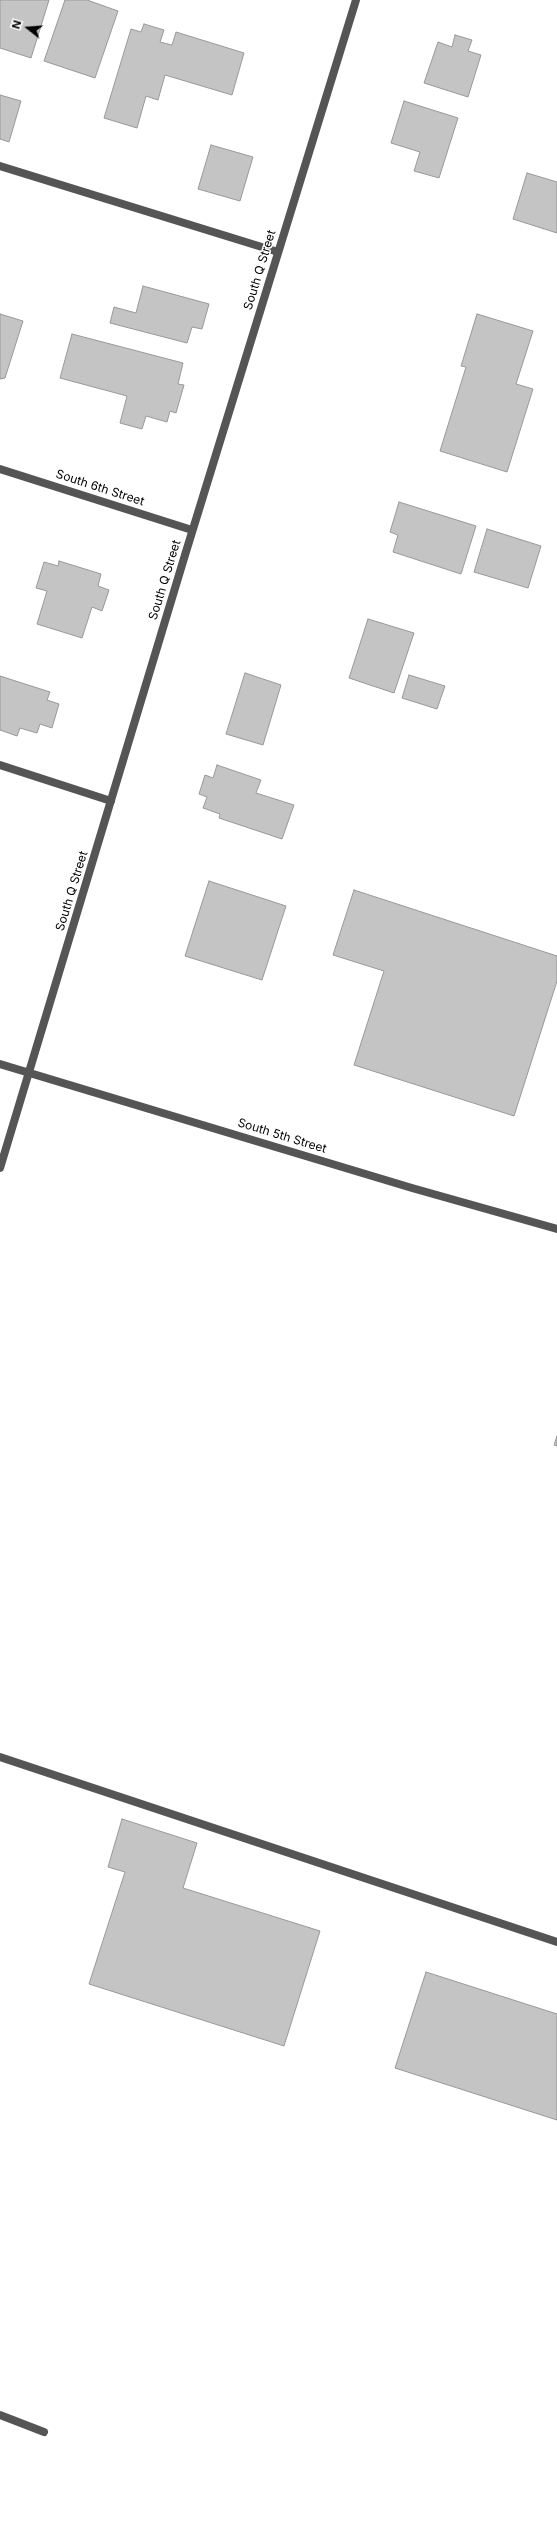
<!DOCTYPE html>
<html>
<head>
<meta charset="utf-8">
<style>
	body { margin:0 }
	#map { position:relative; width:557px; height:2532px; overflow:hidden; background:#fff; font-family:Inter,sans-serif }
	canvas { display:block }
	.north { position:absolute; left:8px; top:8px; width:40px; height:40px; -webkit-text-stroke:3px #fff; paint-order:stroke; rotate:287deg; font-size:11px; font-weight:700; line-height:16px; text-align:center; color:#000 }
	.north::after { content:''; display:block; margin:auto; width:14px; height:18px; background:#000; clip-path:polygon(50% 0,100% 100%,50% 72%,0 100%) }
</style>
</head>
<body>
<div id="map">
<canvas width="557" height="2532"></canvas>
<div class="north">N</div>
</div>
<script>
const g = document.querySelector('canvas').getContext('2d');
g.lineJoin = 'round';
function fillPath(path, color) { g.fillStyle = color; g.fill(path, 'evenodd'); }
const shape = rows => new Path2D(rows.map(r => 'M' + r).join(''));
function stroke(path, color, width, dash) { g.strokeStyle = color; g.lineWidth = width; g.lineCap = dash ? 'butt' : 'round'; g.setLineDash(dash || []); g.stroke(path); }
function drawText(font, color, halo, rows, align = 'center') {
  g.font = font + ' Inter,sans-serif'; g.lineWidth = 3; g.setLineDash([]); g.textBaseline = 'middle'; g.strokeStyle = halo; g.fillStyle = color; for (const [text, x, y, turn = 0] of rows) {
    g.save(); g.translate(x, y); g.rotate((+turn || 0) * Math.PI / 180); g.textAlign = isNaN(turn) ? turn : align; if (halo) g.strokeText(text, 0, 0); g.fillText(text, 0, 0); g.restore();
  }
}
const building = shape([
	[0,0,49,0,31,58,0,48,0,0],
	[65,0,87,0,118,11,95,78,44,61,65,0],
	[144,24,164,30,160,42,172,45,176,32,244,53,232,95,165,75,158,100,146,96,137,128,104,118,131,29,141,32,144,24],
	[455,35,472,40,468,51,481,55,468,97,424,83,438,42,452,47,455,35],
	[0,95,21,101,9,142,0,139,0,95],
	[404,101,458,118,439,178,414,171,420,152,391,143,404,101],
	[211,145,253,157,240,201,198,189,211,145],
	[527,173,557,182,557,233,513,219,527,173],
	[143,286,209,304,202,329,192,327,187,343,110,323,114,307,136,313,143,286],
	[0,314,23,321,5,378,0,379,0,314],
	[477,314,533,331,516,384,533,389,507,472,440,451,466,367,461,366,477,314],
	[72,334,183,363,178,384,184,385,176,413,170,411,167,422,146,416,142,429,120,423,127,396,60,378,72,334],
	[399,502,476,526,461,574,393,552,398,535,390,532,399,502],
	[487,529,541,546,528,588,474,572,487,529],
	[59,561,101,574,98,586,109,590,102,611,92,607,82,638,37,624,47,591,36,588,44,562,58,566,59,561],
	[368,619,414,633,394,693,349,678,368,619],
	[245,673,281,685,263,745,226,734,245,673],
	[409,675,445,686,437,709,402,698,409,675],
	[0,676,50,692,47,700,59,704,52,728,40,724,37,733,20,728,17,736,0,730,0,676],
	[217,765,261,780,256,793,294,805,282,839,219,818,220,814,203,808,207,797,199,794,205,775,213,778,217,765],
	[209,881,286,906,262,980,185,956,209,881],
	[354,890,557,956,557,981,514,1116,354,1065,384,971,333,955,354,890],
	[557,1436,557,1446,554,1445,557,1436],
	[122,1819,197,1843,183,1888,320,1931,284,2046,89,1984,125,1872,108,1867,122,1819],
	[426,1972,557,2014,557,2120,395,2068,426,1972]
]);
const lane = shape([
	[0,166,278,252],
	[0,765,111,801],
	[0,1757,557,1942],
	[0,2415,44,2432]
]);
const street = shape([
	[0,469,192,530],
	[0,1064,412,1188,557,1229],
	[0,1168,185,555,356,0]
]);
const streetNames = [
	["South Q Street",260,270,-73],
	["South 6th Street",100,488,18],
	["South Q Street",165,580,-73],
	["South Q Street",72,891,-73],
	["South 5th Street",282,1136,17]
];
fillPath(building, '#c4c4c4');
stroke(building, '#999', 1);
stroke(lane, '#555', 8);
stroke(street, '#555', 8);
drawText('12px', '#000', '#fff', streetNames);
</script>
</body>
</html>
